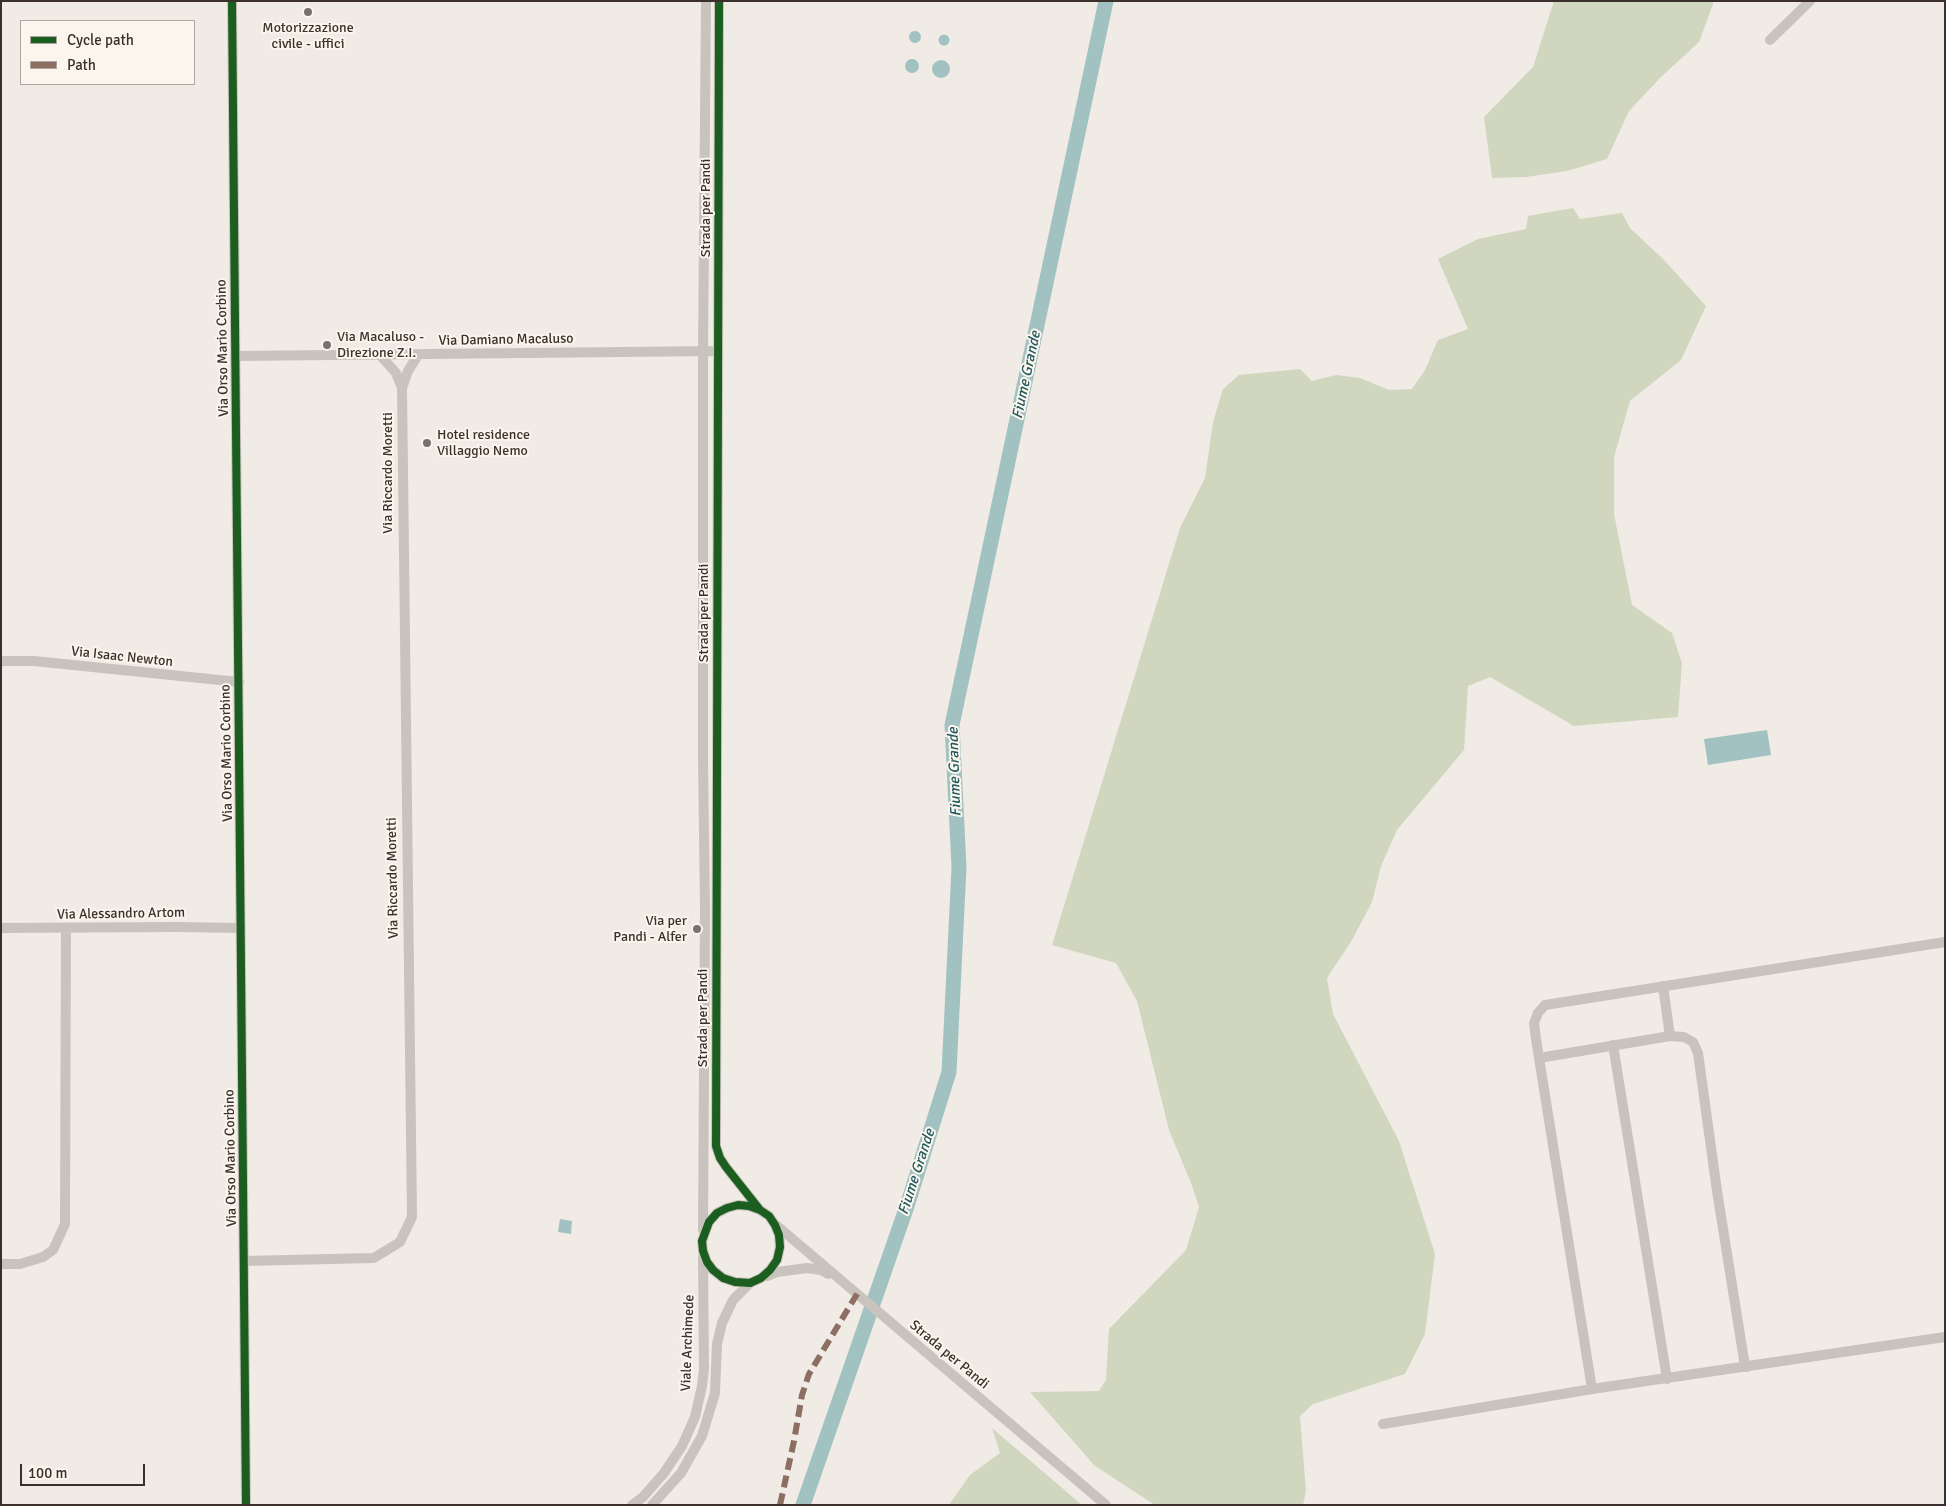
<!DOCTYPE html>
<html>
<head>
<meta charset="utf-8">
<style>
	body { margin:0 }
	#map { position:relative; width:1946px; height:1506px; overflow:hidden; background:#f0ebe5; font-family:Signika,sans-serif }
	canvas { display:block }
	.frame { position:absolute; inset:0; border:2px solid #3b302b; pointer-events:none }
	.legend { position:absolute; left:20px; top:20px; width:175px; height:65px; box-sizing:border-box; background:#fbf5ee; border:1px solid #aea6a0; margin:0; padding:6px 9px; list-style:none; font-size:15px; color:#3b302b }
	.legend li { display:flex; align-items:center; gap:10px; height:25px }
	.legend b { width:25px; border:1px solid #aea6a0 }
	.scale { position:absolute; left:20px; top:1464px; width:125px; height:22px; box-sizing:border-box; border:2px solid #3b302b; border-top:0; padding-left:6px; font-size:15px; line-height:18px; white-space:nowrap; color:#3b302b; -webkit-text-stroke:4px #fbf5ee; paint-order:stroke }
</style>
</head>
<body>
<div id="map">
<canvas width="1946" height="1506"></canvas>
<div class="frame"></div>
<ul class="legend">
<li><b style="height:6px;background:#1b5e20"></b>Cycle path</li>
<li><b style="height:6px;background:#8d6e63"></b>Path</li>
</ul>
<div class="scale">100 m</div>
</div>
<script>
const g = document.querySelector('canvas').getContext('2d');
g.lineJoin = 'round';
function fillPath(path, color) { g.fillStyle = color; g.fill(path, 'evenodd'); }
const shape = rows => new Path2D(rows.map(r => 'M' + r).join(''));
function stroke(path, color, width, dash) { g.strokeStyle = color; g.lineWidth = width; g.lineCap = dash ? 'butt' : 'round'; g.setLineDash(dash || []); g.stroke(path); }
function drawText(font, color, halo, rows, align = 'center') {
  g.font = font + ' Signika,sans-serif'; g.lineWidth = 4; g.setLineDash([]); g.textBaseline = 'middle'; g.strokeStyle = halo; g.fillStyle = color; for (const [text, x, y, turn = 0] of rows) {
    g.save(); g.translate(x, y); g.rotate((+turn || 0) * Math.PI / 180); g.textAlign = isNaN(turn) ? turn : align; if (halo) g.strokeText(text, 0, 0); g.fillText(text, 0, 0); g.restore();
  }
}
const green = shape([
	[1554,1,1713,1,1713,4,1699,42,1661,77,1629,111,1607,159,1567,171,1526,177,1492,178,1484,117,1533,67],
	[1573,208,1580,219,1622,213,1630,228,1664,260,1706,306,1681,360,1630,401,1614,457,1614,514,1632,605,1672,633,1682,663,1678,717,1574,726,1490,677,1468,686,1464,750,1397,830,1381,866,1372,902,1352,940,1327,978,1333,1014,1399,1141,1435,1254,1425,1334,1405,1374,1313,1404,1300,1416,1306,1491,1303,1505,1155,1505,1095,1466,1030,1392,1099,1391,1106,1380,1109,1329,1186,1250,1199,1207,1191,1183,1169,1130,1137,1001,1116,963,1052,945,1180,528,1205,478,1213,422,1223,389,1239,375,1300,369,1312,381,1336,375,1360,378,1389,390,1412,389,1425,370,1438,340,1468,329,1438,259,1478,239,1526,229,1528,216],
	[992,1428,1082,1505,949,1505,970,1475,1000,1453]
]);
const water = shape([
	'909 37a6 6 0 1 1 12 0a6 6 0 1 1-12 0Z',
	'938.5 40a5.5 5.5 0 1 1 11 0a5.5 5.5 0 1 1-11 0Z',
	'905 66a7 7 0 1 1 14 0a7 7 0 1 1-14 0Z',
	'932 69a9 9 0 1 1 18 0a9 9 0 1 1-18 0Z',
	[1767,730,1771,755,1708,765,1704,739],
	[560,1219,572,1221,571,1234,558,1232]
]);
const river = shape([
	[803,1505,907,1206,949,1072,959,867,952,725,1106,1]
]);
const street = shape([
	[232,1,246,1505],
	[719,1,716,1146,720,1158,726,1167,760,1210,769,1216,775,1225,779,1235,780,1247,777,1260,770,1270,761,1278,750,1283,735,1282,723,1278,713,1270,707,1262,703,1251,702,1241,709,1222,717,1213,727,1208,738,1205,749,1206,760,1210],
	[1770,40,1810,1],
	[380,355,396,373,402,388],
	[236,356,718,351],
	[1,661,34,661,239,682],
	[1,928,177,927,241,928],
	[1663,986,1670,1036,1684,1037,1693,1042,1698,1053,1717,1191,1744,1360,1747,1367],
	[1613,1045,1667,1379],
	[1539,1058,1670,1036],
	[776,1225,1106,1505],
	[703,1230,705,909,703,758,703,351,706,1],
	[244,1261,374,1258,400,1242,412,1217,402,388,408,371,418,355],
	[1,1264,20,1264,43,1257,53,1250,65,1224,66,929],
	[767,1276,777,1272,807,1268,821,1270,828,1274],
	[1592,1389,1536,1039,1534,1023,1538,1013,1545,1005,1945,942],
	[1383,1424,1592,1389,1945,1337],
	[632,1505,643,1497,664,1473,682,1446,695,1417,702,1386,704,1369,703,1257],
	[652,1505,681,1473,702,1436,715,1393,717,1344,722,1323,733,1300,750,1283]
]);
const quiet = shape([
	[780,1505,794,1441,802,1395,809,1374,860,1289]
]);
const cycleway = shape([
	[232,1,246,1505],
	[719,1,716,1146,720,1158,726,1167,760,1210,769,1216,775,1225,779,1235,780,1247,777,1260,770,1270,761,1278,750,1283,735,1282,723,1278,713,1270,707,1262,703,1251,702,1241,709,1222,717,1213,727,1208,738,1205,749,1206,760,1210]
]);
const markers = [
	[308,12,5,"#7a716c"],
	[327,345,5,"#7a716c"],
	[427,443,5,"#7a716c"],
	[697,929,5,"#7a716c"]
];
const poiNames = [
	["Motorizzazione",308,28,"center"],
	["civile - uffici",308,44,"center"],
	["Via Macaluso -",337,337],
	["Direzione Z.I.",337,353],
	["Hotel residence",437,435],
	["Villaggio Nemo",437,451],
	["Via per",687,921,"right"],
	["Pandi - Alfer",687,937,"right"]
];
const streetNames = [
	["Strada per Pandi",706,208,-90],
	["Via Damiano Macaluso",506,340,-1],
	["Via Orso Mario Corbino",223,348,-91],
	["Via Riccardo Moretti",388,473,-90],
	["Strada per Pandi",704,613,-90],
	["Via Isaac Newton",122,657,6],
	["Via Orso Mario Corbino",227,753,-91],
	["Via Riccardo Moretti",393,878,-91],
	["Via Alessandro Artom",121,914,-1],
	["Strada per Pandi",703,1018,-90],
	["Via Orso Mario Corbino",231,1158,-91],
	["Viale Archimede",688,1343,-88],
	["Strada per Pandi",949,1355,40]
];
const waterNames = [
	["Fiume Grande",1027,375,-78],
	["Fiume Grande",955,772,-92],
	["Fiume Grande",917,1172,-72]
];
fillPath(green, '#d1d6bf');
fillPath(water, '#a1c2c1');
stroke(river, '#a1c2c1', 15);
stroke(street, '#c9c3be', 10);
stroke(quiet, '#8d6e63', 6, [12, 6]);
stroke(cycleway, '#1b5e20', 8);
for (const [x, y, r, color] of markers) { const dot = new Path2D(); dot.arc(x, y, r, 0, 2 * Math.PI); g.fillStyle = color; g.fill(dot); stroke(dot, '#fbf5ee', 2); }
drawText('14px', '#3b302b', '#fbf5ee', poiNames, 'left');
drawText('14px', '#3b302b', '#fbf5ee', streetNames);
drawText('italic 15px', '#1f5a5e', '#fbf5ee', waterNames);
</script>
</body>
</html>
